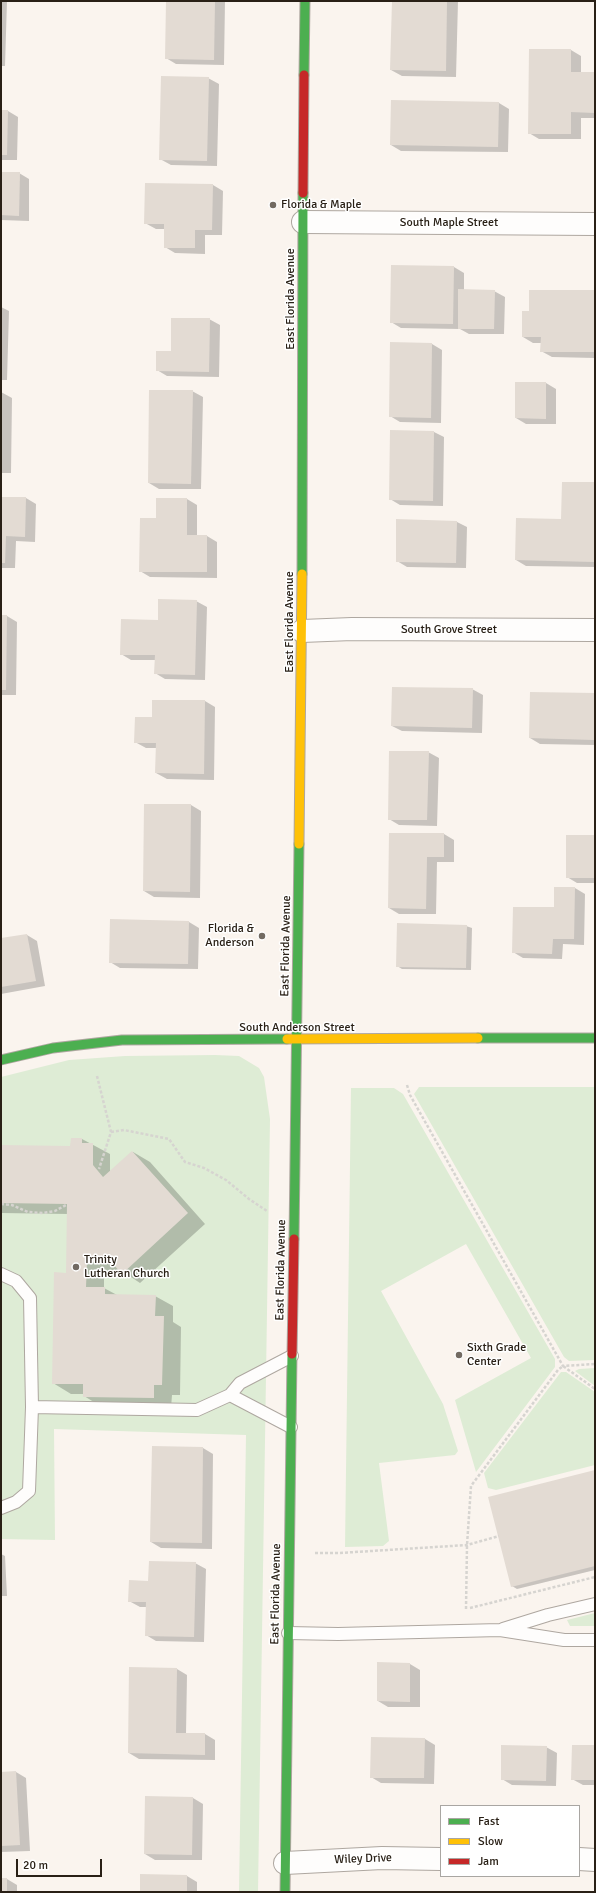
<!DOCTYPE html>
<html>
<head>
<meta charset="utf-8">
<style>
	body { margin:0 }
	#map { position:relative; width:596px; height:1893px; overflow:hidden; background:#faf4ee; font-family:Signika,sans-serif }
	canvas { display:block }
	.frame { position:absolute; inset:0; border:2px solid #292016; pointer-events:none }
	.legend { position:absolute; left:440px; top:1805px; width:140px; height:72px; box-sizing:border-box; background:#fff; border:1px solid #a9a6a2; margin:0; padding:5px 7px; list-style:none; font-size:12px; color:#292016 }
	.legend li { display:flex; align-items:center; gap:8px; height:20px }
	.legend b { width:20px; border:1px solid #a9a6a2 }
	.scale { position:absolute; left:16px; top:1859px; width:86px; height:18px; box-sizing:border-box; border:2px solid #292016; border-top:0; padding-left:5px; font-size:12px; line-height:14px; white-space:nowrap; color:#292016; -webkit-text-stroke:3px #fff; paint-order:stroke }
</style>
</head>
<body>
<div id="map">
<canvas width="596" height="1893"></canvas>
<div class="frame"></div>
<ul class="legend">
<li><b style="height:5px;background:#4caf50"></b>Fast</li>
<li><b style="height:5px;background:#ffc107"></b>Slow</li>
<li><b style="height:5px;background:#c62828"></b>Jam</li>
</ul>
<div class="scale">20 m</div>
</div>
<script>
const g = document.querySelector('canvas').getContext('2d');
g.lineJoin = 'round';
function fillPath(path, color) { g.fillStyle = color; g.fill(path, 'evenodd'); }
const shape = rows => new Path2D(rows.map(r => 'M' + r).join(''));
function stroke(path, color, width, dash) { g.strokeStyle = color; g.lineWidth = width; g.lineCap = dash ? 'butt' : 'round'; g.setLineDash(dash || []); g.stroke(path); }
function drawText(font, color, halo, rows, align = 'center') {
  g.font = font + ' Signika,sans-serif'; g.lineWidth = 3; g.setLineDash([]); g.textBaseline = 'middle'; g.strokeStyle = halo; g.fillStyle = color; for (const [text, x, y, turn = 0] of rows) {
    g.save(); g.translate(x, y); g.rotate((+turn || 0) * Math.PI / 180); g.textAlign = isNaN(turn) ? turn : align; if (halo) g.strokeText(text, 0, 0); g.fillText(text, 0, 0); g.restore();
  }
}
const green = shape([
	[215,1055,239,1056,259,1068,264,1077,270,1119,258,1892,239,1892,246,1435,54,1429,55,1540,1,1539,1,1077,69,1060,125,1056],
	[419,1087,595,1087,595,1360,569,1361,564,1357,414,1094],
	[351,1088,394,1088,403,1094,555,1359,555,1367,476,1472,455,1400,531,1358,466,1244,381,1291,443,1404,458,1451,455,1455,379,1463,389,1541,383,1546,345,1547],
	[595,1368,595,1386,575,1371,579,1369],
	[561,1372,566,1372,595,1392,595,1465,496,1490,488,1488,484,1473],
	[595,1613,595,1626,570,1626,567,1620]
]);
const shadow = shape([
	[1,1,7,1,5,66,1,66],
	[167,1,225,1,224,65,176,64,166,58],
	[393,1,458,1,456,77,402,76,391,70],
	[530,50,571,50,581,56,581,73,595,73,595,118,581,118,581,139,539,139,529,133],
	[1,78,1,111,8,111,18,117,17,160,1,160],
	[208,78,219,84,217,166,171,165,160,159],
	[499,103,509,109,508,152,401,151,391,145],
	[1,173,19,173,29,179,29,221,1,220],
	[213,185,223,191,222,235,205,235,205,254,175,253,165,247,165,229,156,229,145,223],
	[392,266,454,267,464,273,464,290,494,291,505,297,504,334,469,334,460,329,401,328,391,322],
	[594,291,595,358,552,357,541,351,541,343,533,343,523,337,530,312],
	[1,307,9,311,7,380,1,380],
	[209,319,220,325,219,377,167,376,157,370,172,352],
	[391,343,432,344,442,350,441,423,400,422,390,416],
	[516,383,546,383,556,389,556,424,526,424,516,418],
	[192,391,203,397,201,489,159,489,149,483],
	[1,392,12,398,11,473,1,473],
	[434,432,444,437,443,506,400,505,390,499],
	[595,483,595,567,526,566,516,560,562,520],
	[1,498,26,498,36,504,35,542,16,541,15,568,1,568],
	[157,499,187,499,197,505,197,536,207,536,217,542,217,578,150,577,140,571,157,519],
	[457,522,467,527,466,568,407,567,397,561],
	[196,601,207,607,205,680,165,679,155,673,155,660,131,660,121,654,159,621],
	[1,616,7,616,17,622,16,695,1,695],
	[472,689,483,695,482,733,402,731,392,726],
	[531,693,595,694,595,745,540,744,530,738],
	[205,701,215,707,214,780,167,779,156,773,157,748,146,748,135,742,152,718],
	[428,752,439,758,437,826,399,825,389,819],
	[191,805,201,811,200,898,154,897,144,891],
	[390,834,444,834,454,840,454,862,437,862,436,914,399,914,389,908],
	[595,836,595,883,577,883,567,877],
	[575,888,585,894,584,945,563,944,562,959,523,958,513,952],
	[189,922,199,928,198,969,120,968,110,962],
	[466,926,472,928,471,970,402,969,397,966],
	[27,935,37,941,45,986,1,994,1,939],
	[82,1139,110,1154,110,1173,133,1152,150,1162,205,1224,140,1283,119,1269,116,1272,104,1272,104,1288,117,1295,155,1296,173,1306,173,1322,181,1327,180,1395,172,1395,171,1408,102,1407,84,1396,84,1394,71,1394,53,1383,67,1274,68,1214,1,1213,1,1146,71,1147],
	[153,1447,203,1448,213,1454,212,1549,161,1548,151,1542],
	[595,1471,595,1570,517,1589,512,1586],
	[1,1554,5,1556,7,1596,1,1596],
	[195,1563,206,1569,204,1642,156,1641,146,1635,147,1607,140,1607,129,1601,149,1582],
	[378,1663,410,1664,420,1670,420,1707,388,1707,378,1701],
	[177,1669,187,1675,186,1734,205,1734,215,1740,215,1760,139,1759,129,1753],
	[425,1739,435,1745,434,1784,381,1783,371,1777],
	[595,1746,595,1785,583,1785,572,1779],
	[546,1747,557,1753,556,1786,512,1785,502,1779],
	[16,1772,26,1778,30,1851,1,1852,1,1773],
	[146,1797,193,1798,203,1804,202,1860,155,1860,145,1854],
	[187,1876,197,1882,197,1892,141,1892],
	[1,1879,7,1879,17,1885,17,1892,1,1892]
]);
const building = shape([
	[166,1,215,1,214,60,165,59],
	[392,1,447,1,446,71,390,70],
	[529,49,571,49,571,72,595,72,595,113,571,112,571,134,528,134],
	[161,76,209,77,207,161,159,160],
	[391,100,499,102,498,147,390,145],
	[1,110,8,110,7,155,1,155],
	[1,172,20,172,19,216,1,215],
	[145,183,213,184,212,230,195,230,195,248,164,248,164,224,144,224],
	[391,265,454,266,453,324,390,323],
	[458,289,495,290,494,329,458,329],
	[529,290,594,290,594,352,540,352,541,337,522,337,522,311,529,311],
	[171,318,210,318,209,372,156,371,156,351,171,351],
	[390,342,432,343,431,418,389,417],
	[515,382,546,382,546,419,515,418],
	[149,390,193,390,191,484,148,483],
	[390,430,434,431,433,501,389,500],
	[562,482,595,482,595,562,515,560,516,518,561,519],
	[1,497,26,497,25,537,6,536,5,563,1,563],
	[156,498,187,498,187,535,207,535,207,572,139,572,140,518,156,518],
	[396,519,457,521,456,563,396,562],
	[158,599,197,600,195,675,154,674,155,655,120,655,121,619,158,620],
	[1,615,7,615,6,690,1,690],
	[392,687,473,688,472,728,391,726],
	[530,692,595,693,594,740,529,738],
	[152,700,205,700,204,774,155,773,156,743,134,743,135,717,152,717],
	[389,751,429,751,427,820,388,820],
	[144,804,191,804,190,892,143,891],
	[389,833,444,833,444,857,427,857,426,909,388,908],
	[566,835,595,835,595,878,566,878],
	[554,887,575,887,574,939,553,939,552,954,512,953,513,907,554,907],
	[110,919,189,921,188,964,109,963],
	[397,923,467,925,466,968,396,967],
	[27,934,36,981,1,987,1,938],
	[71,1138,82,1138,82,1143,93,1143,93,1165,103,1177,132,1151,188,1213,122,1274,105,1255,98,1262,87,1262,86,1287,105,1287,105,1294,156,1295,155,1316,164,1316,162,1385,154,1385,154,1398,83,1397,83,1384,52,1384,54,1272,66,1273,67,1204,1,1203,1,1145,70,1146],
	[152,1446,203,1447,202,1543,150,1542],
	[595,1470,595,1566,511,1587,488,1497],
	[149,1561,196,1562,194,1637,145,1636,146,1602,128,1602,129,1580,148,1581],
	[377,1662,410,1663,410,1702,377,1701],
	[129,1667,177,1668,176,1733,205,1733,205,1755,128,1753],
	[371,1737,425,1738,424,1778,370,1778],
	[501,1745,547,1746,546,1781,501,1780],
	[572,1745,595,1745,595,1780,571,1780],
	[16,1771,20,1845,1,1846,1,1772],
	[145,1796,193,1797,192,1855,144,1854],
	[140,1874,187,1875,187,1892,140,1892],
	[1,1878,7,1878,7,1892,1,1892]
]);
const path = shape([
	[97,1076,111,1132,99,1169],
	[407,1085,410,1095,563,1366,595,1364],
	[111,1132,124,1130,169,1139,185,1162,204,1168,226,1180,249,1199,267,1211],
	[1,1204,12,1205,28,1212,43,1213,55,1211,66,1205],
	[315,1553,340,1553,467,1545,499,1536],
	[470,1608,595,1577],
	[466,1609,467,1545,471,1486,558,1370,563,1366,595,1389]
]);
const lane = shape([
	[1,1274,16,1281,30,1298,32,1407,29,1491,16,1502,1,1508],
	[230,1395,291,1427],
	[32,1407,197,1410,230,1395,240,1383,292,1356],
	[503,1629,548,1615,595,1604],
	[288,1633,338,1634,500,1630,564,1640,595,1640]
]);
const street = shape([
	[303,222,595,224],
	[302,631,352,629,595,630],
	[579,1859,595,1860],
	[285,1863,382,1858,441,1859]
]);
const fast = shape([
	[304,75,305,1],
	[302,574,303,193],
	[478,1038,595,1038],
	[1,1060,53,1048,122,1040,287,1039],
	[294,1239,299,844],
	[285,1892,292,1354]
]);
const slow = shape([
	[299,844,302,574],
	[287,1039,478,1038]
]);
const jam = shape([
	[303,193,304,75],
	[292,1354,294,1239]
]);
const markers = [
	[273,205,4,"#726a62"],
	[262,936,4,"#726a62"],
	[76,1267,4,"#726a62"],
	[459,1355,4,"#726a62"]
];
const poiNames = [
	["Florida & Maple",281,205],
	["Florida &",254,929,"right"],
	["Anderson",254,943,"right"],
	["Trinity",84,1260],
	["Lutheran Church",84,1274],
	["Sixth Grade",467,1348],
	["Center",467,1362]
];
const streetNames = [
	["South Maple Street",449,223],
	["East Florida Avenue",291,299,-90],
	["East Florida Avenue",290,622,-90],
	["South Grove Street",449,630],
	["East Florida Avenue",286,946,-89],
	["South Anderson Street",297,1028],
	["East Florida Avenue",281,1270,-89],
	["East Florida Avenue",276,1594,-89],
	["Wiley Drive",363,1859,-2]
];
fillPath(green, '#deecd5');
fillPath(shadow, '#0003');
fillPath(building, '#e3dbd3');
stroke(lane, '#aea7a0', 14);
stroke(street, '#aea7a0', 24);
stroke(fast, '#aea7a0', 11);
stroke(slow, '#aea7a0', 11);
stroke(jam, '#aea7a0', 11);
stroke(path, '#d6d4d0', 2.5, [3, 2]);
stroke(lane, '#fefdfc', 12);
stroke(street, '#fefdfc', 22);
stroke(fast, '#4caf50', 9);
stroke(slow, '#ffc107', 9);
stroke(jam, '#c62828', 9);
for (const [x, y, r, color] of markers) { const dot = new Path2D(); dot.arc(x, y, r, 0, 2 * Math.PI); g.fillStyle = color; g.fill(dot); stroke(dot, '#fff', 1.5); }
drawText('12px', '#292016', '#fff', poiNames, 'left');
drawText('12px', '#292016', '#fff', streetNames);
</script>
</body>
</html>
